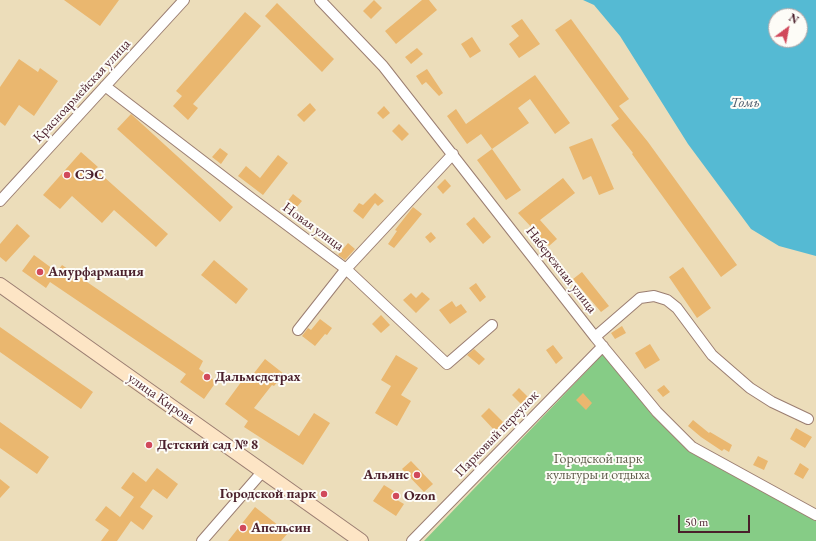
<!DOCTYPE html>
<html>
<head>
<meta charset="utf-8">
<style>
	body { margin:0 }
	#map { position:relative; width:816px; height:541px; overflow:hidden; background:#ecddba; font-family:"EB Garamond",serif }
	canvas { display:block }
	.north { position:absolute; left:768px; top:8px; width:40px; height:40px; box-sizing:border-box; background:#fdfcf7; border:1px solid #b5a4a5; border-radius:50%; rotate:32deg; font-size:11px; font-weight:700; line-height:16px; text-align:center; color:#4a1f2b }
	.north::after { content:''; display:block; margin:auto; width:14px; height:18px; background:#d1495b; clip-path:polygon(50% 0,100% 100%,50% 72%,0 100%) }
	.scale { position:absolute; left:678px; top:515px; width:72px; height:18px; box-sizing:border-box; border:2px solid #4a1f2b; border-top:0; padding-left:5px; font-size:12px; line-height:14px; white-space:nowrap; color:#4a1f2b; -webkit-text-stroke:3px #fdfcf7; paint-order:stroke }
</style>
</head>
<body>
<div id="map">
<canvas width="816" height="541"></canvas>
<div class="north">N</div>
<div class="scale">50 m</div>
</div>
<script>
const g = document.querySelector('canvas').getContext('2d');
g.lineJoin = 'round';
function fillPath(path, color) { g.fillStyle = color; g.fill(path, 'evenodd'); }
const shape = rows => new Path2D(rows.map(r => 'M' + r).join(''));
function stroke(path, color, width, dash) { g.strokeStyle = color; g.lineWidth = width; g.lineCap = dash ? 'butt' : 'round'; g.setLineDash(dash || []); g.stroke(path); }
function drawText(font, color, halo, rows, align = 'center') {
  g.font = font + ' "EB Garamond",serif'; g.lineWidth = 4; g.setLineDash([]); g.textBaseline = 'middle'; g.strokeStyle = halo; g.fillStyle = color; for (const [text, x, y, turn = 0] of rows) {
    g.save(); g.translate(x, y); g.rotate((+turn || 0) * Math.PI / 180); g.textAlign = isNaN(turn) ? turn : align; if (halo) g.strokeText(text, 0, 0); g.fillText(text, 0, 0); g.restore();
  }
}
const green = shape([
	[604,353,652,415,688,451,816,521,816,541,424,541]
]);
const water = shape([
	[583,0,816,0,816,256,779,246,751,229,688,144,620,36,594,5],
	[776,16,800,16,800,40,776,40]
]);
const building = shape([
	[64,0,119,0,100,26],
	[374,0,382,8,371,19,363,11],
	[422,0,429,0,437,10,396,44,385,31],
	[277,3,334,59,322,72,265,16],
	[245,12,261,26,193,104,198,108,188,120,173,106,182,96,176,91],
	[522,19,540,44,519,58,509,44,519,36,511,26],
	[571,19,629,99,619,106,648,142,737,265,721,277,632,154,633,153,611,125,619,119,555,30],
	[472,37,481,51,470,58,461,44],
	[417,48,423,54,411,64,405,57],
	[19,59,38,72,40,68,58,81,34,116,19,105,5,126,0,122,0,87],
	[427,69,443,93,439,96,426,82,422,85,416,76],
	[535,75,570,123,555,134,530,99,518,108,529,123,492,149,481,134,467,144,447,116,456,109,466,124],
	[310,103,316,110,304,122,297,115],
	[384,106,390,113,383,119,377,113],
	[131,114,233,207,220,222,117,129],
	[399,124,409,134,402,141,392,131],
	[592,138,614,189,599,195,591,176,583,180,569,147],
	[220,148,228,154,221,164,212,157],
	[492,149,521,190,506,200,477,160],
	[81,152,98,167,95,169,168,234,156,247,114,210,102,223,72,196,60,209,43,195],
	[278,155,288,163,263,195,238,176,246,166,260,178],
	[563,178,575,193,540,220,557,239,549,246,518,213],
	[445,179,451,186,443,194,437,187],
	[375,193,384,201,378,206,375,203,363,219,353,211,359,203,363,205],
	[293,194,302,201,291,214,283,207],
	[413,207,422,214,394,248,388,244,397,231,395,230],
	[474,217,491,237,483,244,466,224],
	[17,224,30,236,6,262,0,257,0,244],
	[431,232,436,238,430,243,425,237],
	[348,243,355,249,345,260,338,255],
	[34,255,57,272,62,265,203,361,199,369,216,382,204,399,180,382,186,374,50,282,46,288,22,271],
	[214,260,248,289,236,304,201,275],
	[683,267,711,308,697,318,669,277],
	[582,272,609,306,601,312,573,279],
	[476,283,486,297,480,302,469,288],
	[422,292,430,299,416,313,403,300,411,293,416,298],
	[452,301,456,307,461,304,467,312,450,324,439,310],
	[381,315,390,325,381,333,372,324],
	[320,319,332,328,327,335,325,334,315,346,302,336,308,328,311,330],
	[622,326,626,333,615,339,611,333],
	[0,327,93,392,81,409,0,352],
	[650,344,660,360,645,369,635,353],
	[553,345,563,358,556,364,546,350],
	[474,349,485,359,479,365,467,355],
	[396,355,418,368,401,395,411,401,397,426,375,413,391,386,381,380],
	[265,359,284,374,274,386,272,385,254,408,299,436,314,413,330,423,303,465,244,427,248,421,225,404,247,374,251,377],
	[664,385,670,392,663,397,657,390],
	[519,388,533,402,526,409,512,395],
	[583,393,592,403,586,410,576,400],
	[489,408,505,424,496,432,481,416],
	[693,420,709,433,710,432,732,445,729,452,724,449,722,451,701,437,688,426],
	[0,422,49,457,37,474,0,448],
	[796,428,812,437,805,448,790,439],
	[758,456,768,461,764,470,753,465],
	[411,461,433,484,424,492,402,469],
	[800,463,809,469,803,479,794,474],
	[157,468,178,484,167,499,153,489,140,507,153,516,143,530,131,521,117,541,101,541,109,530,95,520,106,506,120,517,134,497,121,488,133,472,146,482],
	[0,479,10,487,0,498],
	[384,485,400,495,397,500,404,504,396,516,373,501],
	[255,507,288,533,281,541,228,541]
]);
const street = shape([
	[320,0,383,66,595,337,657,412,692,447,816,515],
	[105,86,251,198,346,269,447,364,492,325],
	[0,201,184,0],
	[298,330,346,269,453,154],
	[595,337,640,298,654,296,667,300,677,308,712,355,750,388,772,402,808,419],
	[202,541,263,471],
	[412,541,603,346]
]);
const secondary = shape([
	[0,285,361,541]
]);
const markers = [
	[67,175,4,"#d1495b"],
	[40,272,4,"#d1495b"],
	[207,377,4,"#d1495b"],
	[149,445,4,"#d1495b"],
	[417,475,4,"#d1495b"],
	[324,494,4,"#d1495b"],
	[396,496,4,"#d1495b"],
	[243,528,4,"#d1495b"]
];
const streetNames = [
	["Красноармейская улица",82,91,-47],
	["Новая улица",313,227,36],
	["Набережная улица",561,270,52],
	["улица Кирова",161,399,35],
	["Парковый переулок",497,434,-46]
];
const poiNames = [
	["СЭС",75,175],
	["Амурфармация",48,272],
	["Дальмедстрах",215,377],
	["Детский сад № 8",157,445],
	["Альянс",409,475,"right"],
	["Городской парк",316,494,"right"],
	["Ozon",404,496],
	["Апельсин",251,528]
];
const parkNames = [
	["Городской парк",598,459],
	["культуры и отдыха",598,475]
];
const waterNames = [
	["Томь",745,103]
];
fillPath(green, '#86cc86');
fillPath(water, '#55bad3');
fillPath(building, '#eab76f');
stroke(street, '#9b7e72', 12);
stroke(secondary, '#9b7e72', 16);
stroke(street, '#fff', 10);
stroke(secondary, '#fde5c5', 14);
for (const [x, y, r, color] of markers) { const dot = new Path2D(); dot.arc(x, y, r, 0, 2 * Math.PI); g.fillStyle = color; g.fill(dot); stroke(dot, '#fdfcf7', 1.5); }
drawText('14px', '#4a1f2b', '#fdfcf7', streetNames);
drawText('bold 14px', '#4a1f2b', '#fdfcf7', poiNames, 'left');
drawText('14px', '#5f5c4b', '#fdfcf7', parkNames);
drawText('italic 15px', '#4e5d6e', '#fdfcf7', waterNames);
</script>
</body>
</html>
